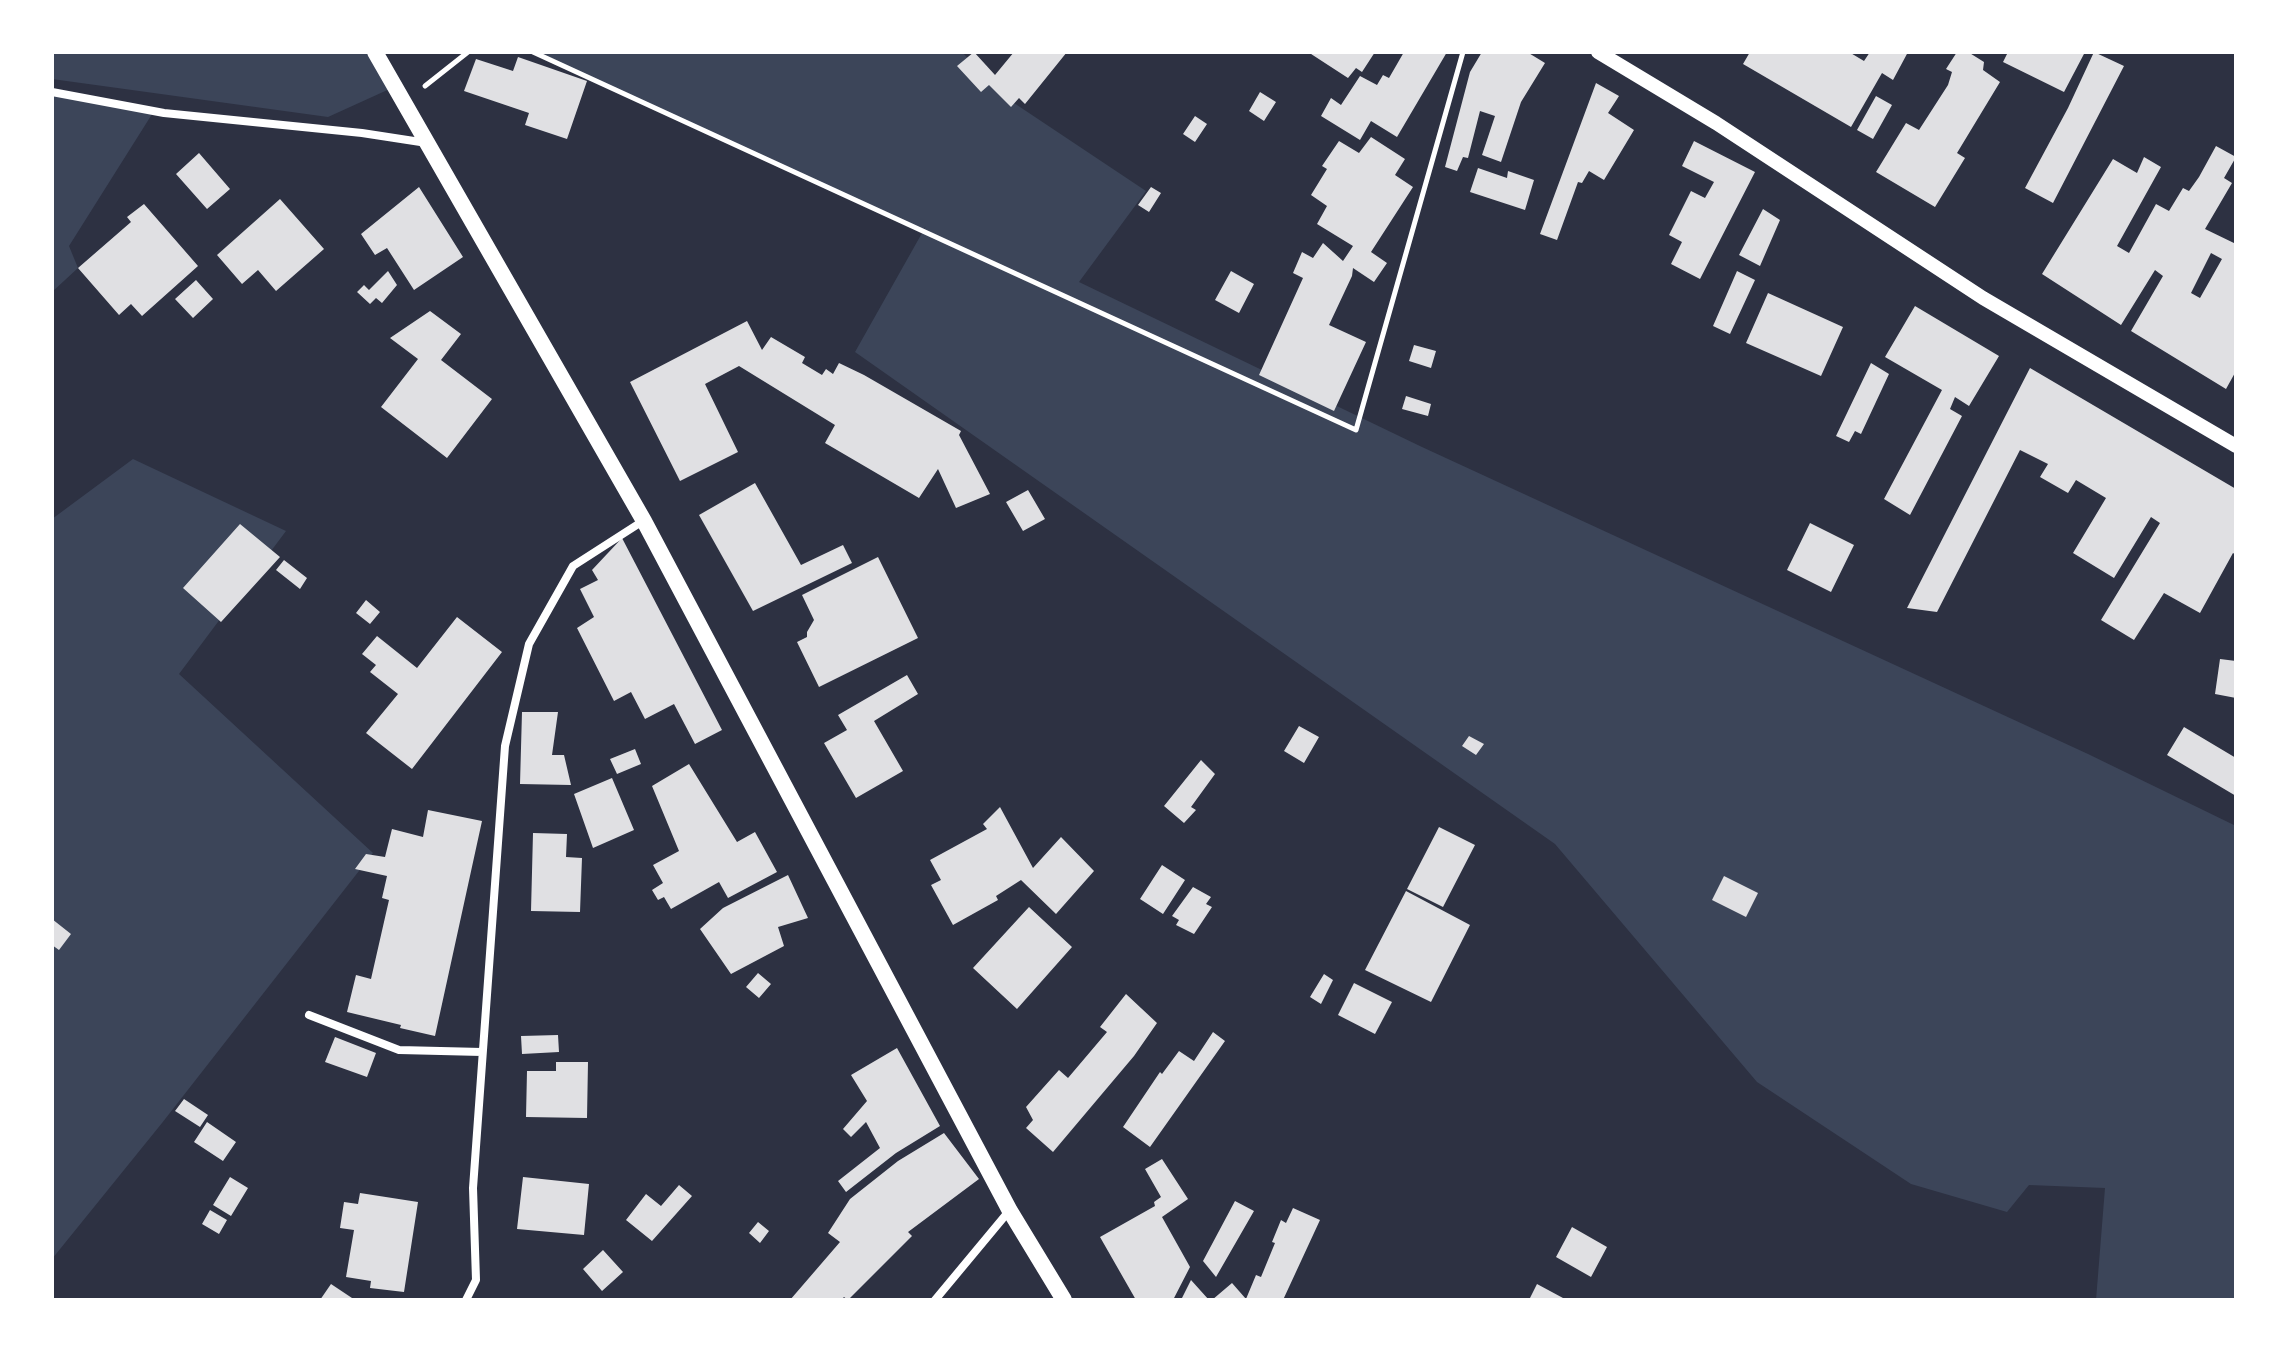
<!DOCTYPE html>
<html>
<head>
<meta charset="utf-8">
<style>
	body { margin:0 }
	#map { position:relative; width:2288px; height:1352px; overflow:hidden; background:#2d3142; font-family:Helvetica,sans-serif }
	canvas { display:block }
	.frame { position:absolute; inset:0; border:54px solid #fff; pointer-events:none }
</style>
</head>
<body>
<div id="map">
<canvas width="2288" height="1352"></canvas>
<div class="frame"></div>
</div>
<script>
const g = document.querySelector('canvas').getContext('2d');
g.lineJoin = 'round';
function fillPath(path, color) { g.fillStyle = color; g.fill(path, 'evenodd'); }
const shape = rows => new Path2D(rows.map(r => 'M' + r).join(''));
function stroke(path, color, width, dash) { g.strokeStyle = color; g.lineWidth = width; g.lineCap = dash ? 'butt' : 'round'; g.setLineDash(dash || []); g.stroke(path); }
const green = shape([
	[52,52,375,52,394,87,328,117,52,79],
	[533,52,962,52,1002,95,1146,191,1079,282,1422,447,2088,754,2236,826,2236,1300,2096,1300,2105,1188,2029,1185,2007,1212,1911,1184,1757,1082,1555,844,855,352,926,226,922,231],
	[52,92,154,111,69,246,78,268,52,292],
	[133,459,286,531,179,674,373,853,162,1123,52,1259,52,519]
]);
const building = shape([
	[974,52,995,75,1014,52,1067,52,1025,104,1019,98,1011,107,989,85,981,92,957,66],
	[1308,52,1375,52,1362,72,1356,68,1348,78],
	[1404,52,1447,52,1397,137,1371,121,1360,140,1321,116,1331,98,1341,105,1360,76,1377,85,1383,75,1389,78],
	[1482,52,1527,52,1545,63,1521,102,1501,162,1482,155,1495,116,1480,111,1468,158,1463,157,1457,171,1445,167,1470,72],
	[1750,52,1849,52,1864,61,1870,52,1908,52,1893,80,1882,73,1851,127,1743,64],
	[1957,52,1968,52,1984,62,1983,70,2000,82,1957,153,1965,158,1935,207,1876,172,1906,123,1919,130,1948,85,1952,72,1946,69],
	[2008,52,2085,52,2064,92,2003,62],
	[2094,52,2124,66,2053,203,2025,188,2068,108],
	[518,57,587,81,567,139,525,125,529,113,464,91,476,59,513,71],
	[1596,83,1619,96,1608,113,1634,130,1604,180,1589,171,1582,183,1578,182,1557,240,1540,234],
	[1260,92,1276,102,1264,121,1249,111],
	[1876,96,1892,105,1873,139,1857,130],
	[1195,116,1207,124,1195,142,1183,134],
	[1371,137,1405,159,1395,175,1413,187,1371,252,1387,263,1374,282,1353,268,1352,276,1329,325,1366,342,1334,411,1259,375,1303,278,1293,273,1302,252,1313,258,1323,243,1343,261,1353,246,1317,224,1327,206,1311,195,1327,169,1322,166,1339,141,1359,153],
	[1694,141,1755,172,1700,279,1671,264,1682,242,1669,235,1691,191,1705,198,1714,182,1682,166],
	[2216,146,2236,157,2224,178,2232,183,2205,229,2236,244,2236,371,2226,389,2131,331,2163,276,2155,270,2121,325,2042,274,2113,159,2137,173,2144,157,2161,167,2117,246,2129,253,2156,204,2169,211,2183,188,2189,191,2199,177],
	[2211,253,2222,259,2200,298,2191,293],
	[199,153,230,189,207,209,176,174],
	[1478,168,1507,178,1508,171,1534,180,1525,210,1470,192],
	[419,187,463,257,414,290,387,248,375,255,361,234],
	[1151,187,1161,193,1149,212,1138,205],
	[280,199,324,249,276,291,258,270,242,284,217,255],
	[144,204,198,266,142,316,131,304,119,315,78,268,131,222,127,217],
	[1763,209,1780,220,1760,266,1739,255],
	[388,271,397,285,382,303,376,298,370,304,357,292,364,285,369,290],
	[1231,271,1254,284,1239,313,1215,300],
	[1737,271,1755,280,1730,334,1713,326],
	[196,280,213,299,193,318,175,299],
	[1768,293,1843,327,1821,376,1746,343],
	[1915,306,1999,356,1969,406,1955,397,1950,409,1962,416,1910,515,1884,499,1942,390,1885,357],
	[430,311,461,334,441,360,492,399,447,458,381,407,418,359,390,338],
	[747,321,762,350,771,337,805,357,802,363,822,375,826,369,833,374,839,363,864,375,961,431,959,435,990,494,956,508,938,469,919,498,825,443,835,425,739,366,705,384,738,452,680,481,630,382],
	[1414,345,1436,351,1431,368,1409,361],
	[1871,363,1889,374,1861,434,1855,431,1849,442,1836,436],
	[2030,368,2236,489,2236,555,2233,553,2200,613,2164,593,2134,640,2101,620,2160,523,2151,517,2114,578,2073,553,2106,498,2076,480,2068,493,2040,477,2048,464,2020,450,1937,612,1907,608],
	[1406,396,1431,404,1428,416,1402,409],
	[755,483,801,565,843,545,852,563,753,611,699,515],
	[1028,490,1045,519,1023,531,1006,502],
	[1810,523,1854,545,1831,592,1787,570],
	[240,524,280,557,221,622,183,588],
	[622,538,722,730,695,744,674,704,645,719,631,692,614,701,577,628,594,617,580,589,598,580,592,570],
	[878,557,918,638,819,687,797,642,807,637,807,632,814,620,802,595],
	[284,560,307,578,300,589,276,570],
	[366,600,380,612,370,624,356,613],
	[457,617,502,652,412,769,366,733,398,694,370,672,376,665,362,654,377,636,417,668],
	[2220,659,2236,661,2236,698,2215,694],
	[907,675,918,694,874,721,903,771,856,798,824,743,847,730,838,715],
	[522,712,558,712,552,755,564,755,571,785,520,784],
	[1299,726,1319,737,1304,763,1284,751],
	[2184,727,2236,758,2236,796,2167,755],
	[1469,736,1484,744,1476,755,1462,746],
	[635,749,641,764,617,774,610,759],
	[1201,760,1215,774,1191,807,1196,810,1184,823,1164,806],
	[689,764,737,842,755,832,777,872,728,898,719,882,671,909,664,897,658,900,652,890,663,883,653,865,679,851,652,786],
	[612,778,634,830,593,848,574,794],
	[1000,807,1033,868,1061,837,1094,871,1056,914,1021,880,996,896,998,900,953,925,931,885,941,880,930,860,987,829,983,824],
	[428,810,482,821,435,1036,400,1028,401,1025,347,1012,356,975,371,979,389,900,382,898,387,876,355,869,366,854,385,857,392,829,423,837],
	[1439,827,1475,845,1443,907,1407,889],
	[533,833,567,834,566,857,582,858,580,912,531,911],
	[1162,865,1185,880,1163,914,1140,899],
	[788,875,808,918,778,927,784,946,731,974,700,929,723,908],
	[1724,876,1758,893,1746,917,1712,900],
	[1193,887,1211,897,1206,904,1212,907,1194,934,1176,925,1179,920,1172,916],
	[1406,891,1470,925,1431,1002,1365,970],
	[1029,907,1072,947,1017,1009,973,968],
	[52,919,71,934,59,950,52,945],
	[758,973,771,984,759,998,746,987],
	[1324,974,1333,980,1321,1004,1310,997],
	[1354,983,1392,1002,1375,1034,1338,1015],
	[1126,994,1157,1023,1134,1056,1053,1152,1026,1128,1033,1120,1026,1107,1059,1070,1068,1078,1107,1032,1100,1027],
	[1213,1032,1225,1041,1150,1147,1123,1127,1160,1072,1162,1074,1179,1051,1194,1061],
	[558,1035,559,1052,522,1054,521,1036],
	[335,1037,376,1053,367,1077,325,1062],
	[897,1048,940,1126,896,1153,846,1192,838,1181,880,1148,866,1122,851,1137,843,1129,867,1101,851,1075],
	[556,1062,588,1062,587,1118,526,1117,527,1071,556,1071],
	[184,1099,208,1115,200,1127,175,1111],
	[207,1122,236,1142,223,1161,194,1142],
	[944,1133,979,1179,908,1232,912,1236,848,1300,844,1297,841,1300,790,1300,840,1242,828,1233,850,1199,898,1161],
	[1162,1159,1188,1199,1162,1217,1190,1267,1173,1300,1136,1300,1100,1237,1155,1206,1154,1202,1161,1197,1145,1169],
	[230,1177,248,1188,231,1216,213,1205],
	[523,1177,589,1184,584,1235,517,1229],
	[679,1185,692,1196,652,1241,626,1220,646,1194,661,1206],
	[360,1193,418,1202,404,1292,370,1288,371,1281,346,1277,354,1230,340,1228,344,1202,358,1204],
	[1235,1201,1254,1211,1216,1277,1203,1261],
	[1293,1208,1320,1220,1283,1300,1212,1300,1232,1283,1246,1299,1256,1275,1261,1277,1275,1243,1272,1242,1281,1220,1286,1223],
	[210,1210,227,1220,219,1234,202,1224],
	[758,1222,769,1231,760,1243,749,1233],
	[1572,1227,1607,1247,1591,1277,1556,1257],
	[603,1250,623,1272,602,1291,583,1269],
	[1191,1280,1209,1300,1181,1300],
	[331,1284,355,1300,320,1300],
	[1537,1284,1563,1298,1562,1300,1529,1300]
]);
const path = shape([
	[533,52,1356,430,1463,52],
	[425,86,468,52]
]);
const minor = shape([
	[52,92,164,113,362,133,427,143],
	[309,1015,399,1050,482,1052],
	[466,1300,476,1280,473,1188,505,746,529,644,573,566,643,521],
	[935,1300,1009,1211]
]);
const tertiary = shape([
	[1598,52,1716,123,1983,298,2236,446]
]);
const secondary = shape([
	[375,52,644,521,1010,1211,1064,1300]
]);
fillPath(green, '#3c4559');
fillPath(building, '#e0e0e3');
stroke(path, '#fff', 5);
stroke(minor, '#fff', 8);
stroke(tertiary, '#fff', 14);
stroke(secondary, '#fff', 16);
</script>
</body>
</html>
